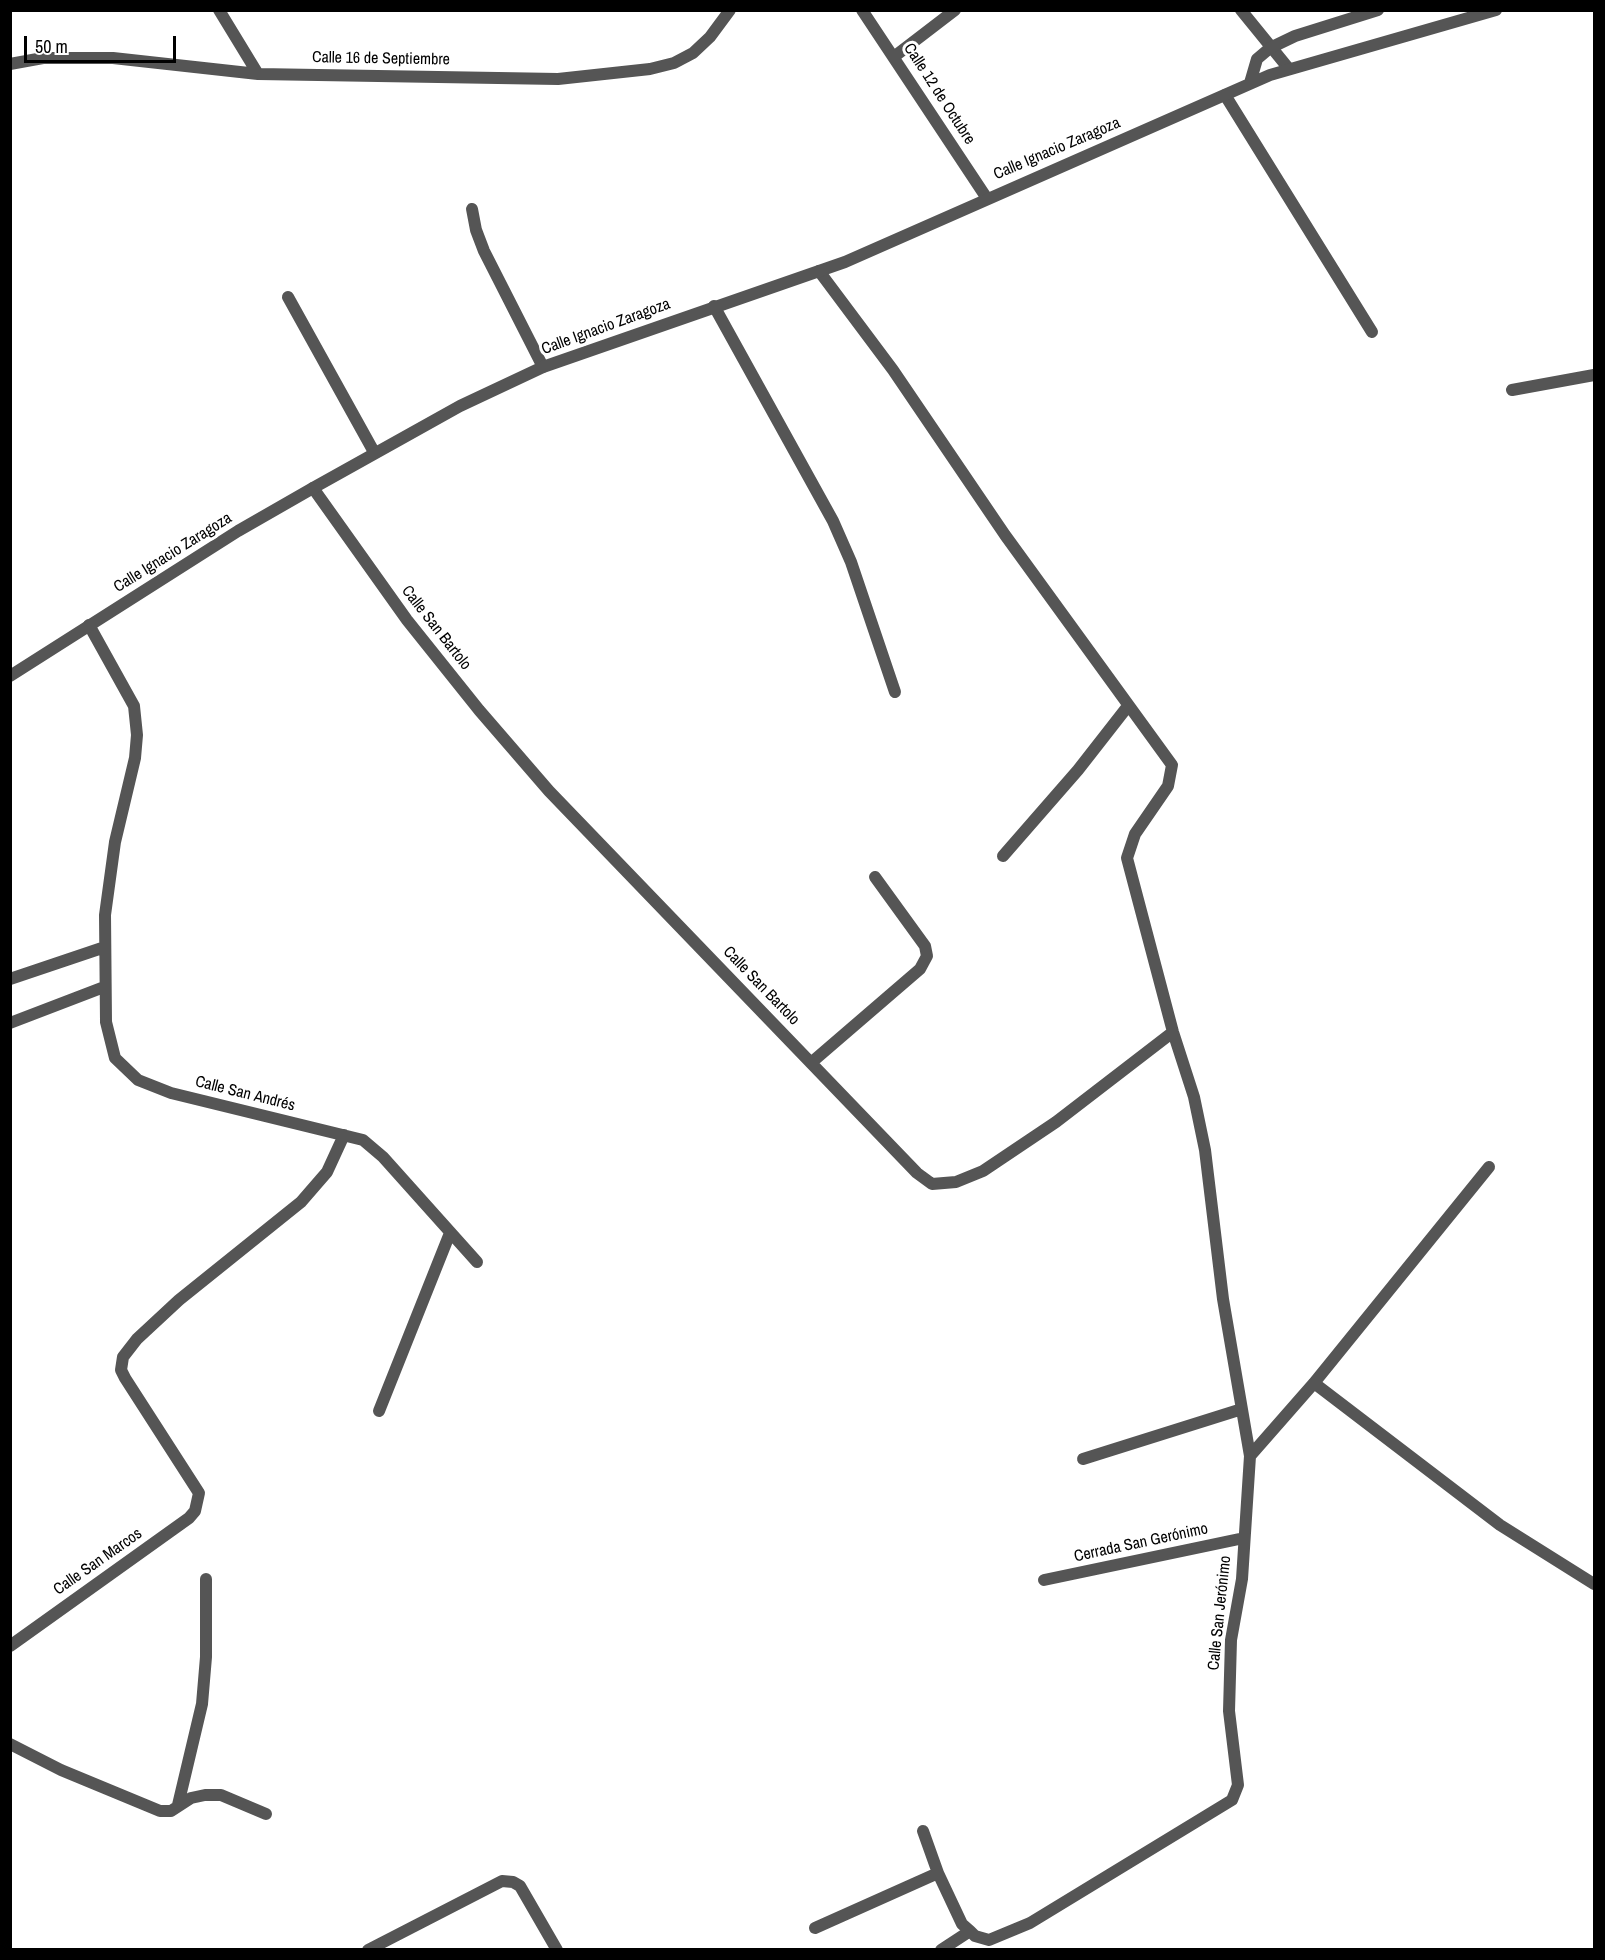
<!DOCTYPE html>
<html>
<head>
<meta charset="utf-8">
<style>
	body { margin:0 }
	#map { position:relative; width:1605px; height:1960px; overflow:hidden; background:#fff; font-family:"Archivo Narrow",sans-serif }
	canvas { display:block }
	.frame { position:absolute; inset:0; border:12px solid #000; pointer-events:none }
	.scale { position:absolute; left:24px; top:36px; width:152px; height:27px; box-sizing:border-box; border:3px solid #000; border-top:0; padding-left:8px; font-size:18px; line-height:21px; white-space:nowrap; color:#000; -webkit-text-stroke:4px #fff; paint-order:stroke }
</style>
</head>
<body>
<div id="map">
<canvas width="1605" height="1960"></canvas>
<div class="frame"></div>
<div class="scale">50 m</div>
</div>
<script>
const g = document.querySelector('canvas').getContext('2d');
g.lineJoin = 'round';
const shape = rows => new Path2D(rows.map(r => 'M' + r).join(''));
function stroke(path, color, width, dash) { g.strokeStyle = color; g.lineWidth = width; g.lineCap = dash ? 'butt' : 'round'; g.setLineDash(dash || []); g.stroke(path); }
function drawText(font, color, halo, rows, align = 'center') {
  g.font = font + ' "Archivo Narrow",sans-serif'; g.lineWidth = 6; g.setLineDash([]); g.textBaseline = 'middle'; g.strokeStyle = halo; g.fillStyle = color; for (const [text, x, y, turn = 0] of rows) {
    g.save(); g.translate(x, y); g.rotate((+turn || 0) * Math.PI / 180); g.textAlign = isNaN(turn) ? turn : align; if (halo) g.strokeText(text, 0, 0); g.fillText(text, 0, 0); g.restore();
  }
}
const minor = shape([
	[219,10,258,74],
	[862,10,986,197],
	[1241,10,1289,69],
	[895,56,955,10],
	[10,64,43,58,113,58,258,74,558,79,650,69,674,63,693,53,710,37,730,10],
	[1225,95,1372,332],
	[472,209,476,230,484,251,543,367],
	[819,271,893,370,1005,535,1172,765,1168,786,1135,834,1127,858,1173,1032,1194,1097,1205,1150,1223,1299,1250,1456,1242,1579,1231,1640,1229,1711,1238,1785,1232,1800,1030,1923,989,1940],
	[288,297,374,452],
	[714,306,833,521,851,562,895,692],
	[1512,390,1594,375],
	[313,488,407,620,479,710,549,791,917,1173,932,1184,956,1182,983,1171,1056,1122,1173,1032],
	[89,625,134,706,137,735,135,758,115,842,105,915,106,1022,115,1058,138,1080,171,1093,363,1140,383,1157,477,1262],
	[1003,856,1078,770,1128,706],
	[10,979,105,947],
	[10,1023,104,987],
	[812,1062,920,969,927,956,925,946,875,877],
	[1314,1383,1500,1525,1594,1584],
	[379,1411,450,1233],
	[1250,1456,1314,1383,1489,1167],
	[1083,1459,1242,1409],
	[1044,1580,1244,1538],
	[10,1646,189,1518,195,1511,199,1493,125,1378,121,1370,123,1357,137,1339,179,1300,301,1202,327,1172,344,1135],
	[10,1744,61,1770,160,1811,171,1811,191,1798,205,1795,221,1795,266,1814],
	[178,1805,202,1704,206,1657,206,1579],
	[923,1831,938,1873,962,1924,970,1931],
	[815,1928,938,1873],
	[368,1950,502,1881,513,1882,520,1886,557,1950],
	[941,1950,970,1931,975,1936,989,1940]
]);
const tertiary = shape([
	[1250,83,1257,59,1270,48,1295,36,1378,10],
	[10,676,238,531,313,488,460,406,543,367,845,262,1270,75,1496,10]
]);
const streetNames = [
	["Calle 16 de Septiembre",381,59,1],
	["Calle 12 de Octubre",939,94,57],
	["Calle Ignacio Zaragoza",1057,149,-23],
	["Calle Ignacio Zaragoza",606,327,-20],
	["Calle Ignacio Zaragoza",173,553,-32],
	["Calle San Bartolo",436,628,52],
	["Calle San Bartolo",761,986,46],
	["Calle San Andrés",245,1094,14],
	["Cerrada San Gerónimo",1141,1543,-12],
	["Calle San Marcos",98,1562,-35],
	["Calle San Jerónimo",1220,1613,-84]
];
stroke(minor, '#555', 12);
stroke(tertiary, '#555', 12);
drawText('16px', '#000', '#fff', streetNames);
</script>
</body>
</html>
